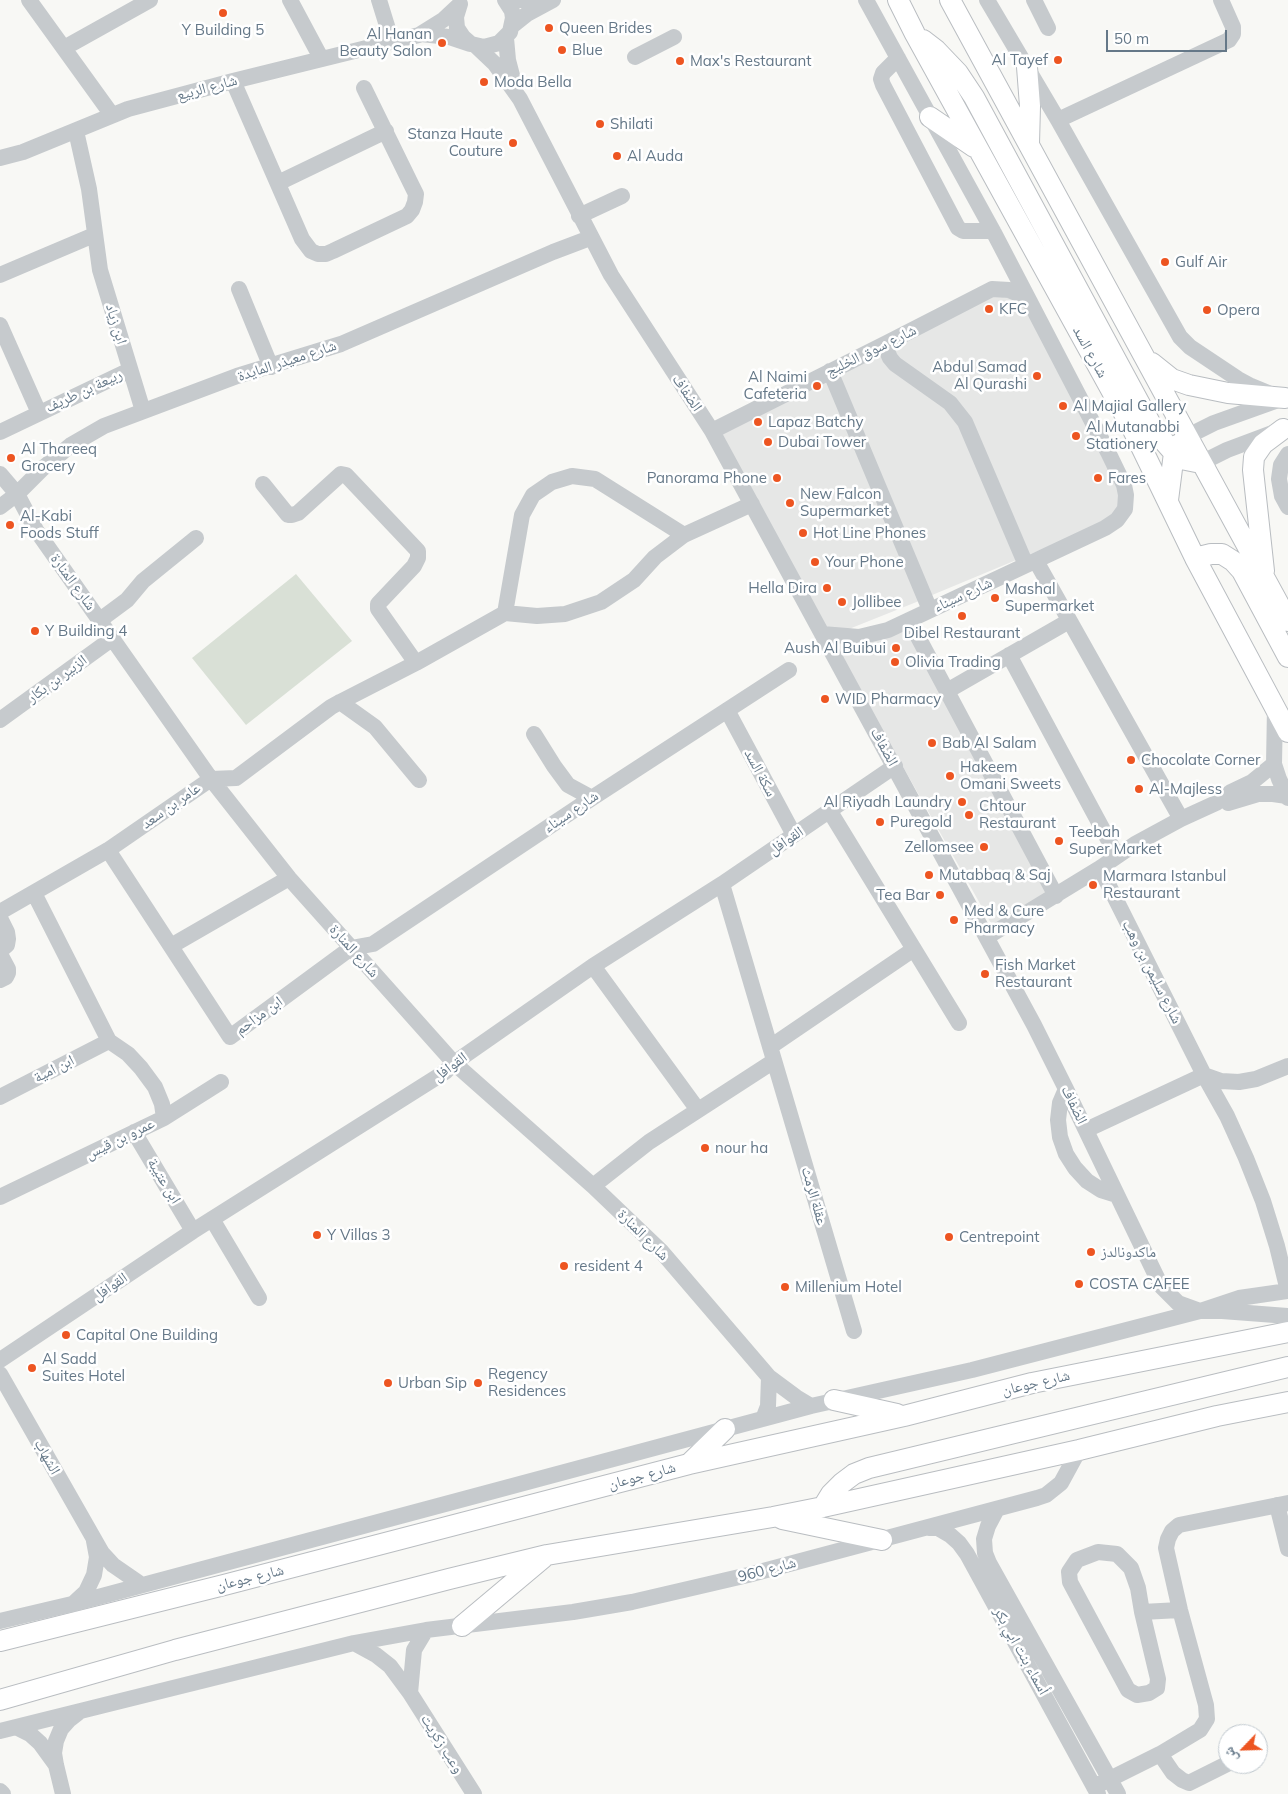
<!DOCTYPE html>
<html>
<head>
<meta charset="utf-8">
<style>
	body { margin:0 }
	#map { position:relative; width:1288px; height:1794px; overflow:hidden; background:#f8f8f5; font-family:Mulish,"Noto Naskh Arabic",sans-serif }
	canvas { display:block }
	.north { position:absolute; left:1218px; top:1724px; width:50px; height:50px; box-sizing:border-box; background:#fff; border:1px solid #c1c9cf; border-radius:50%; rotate:246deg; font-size:14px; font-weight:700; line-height:20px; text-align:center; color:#657888 }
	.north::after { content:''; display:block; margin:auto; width:18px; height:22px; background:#ed5521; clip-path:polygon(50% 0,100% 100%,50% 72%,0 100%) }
	.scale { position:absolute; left:1106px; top:30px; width:121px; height:22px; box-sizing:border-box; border:2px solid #657888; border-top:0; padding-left:6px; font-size:15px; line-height:18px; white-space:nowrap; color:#657888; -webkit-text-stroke:4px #fff; paint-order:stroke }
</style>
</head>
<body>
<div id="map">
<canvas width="1288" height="1794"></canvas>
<div class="north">ش</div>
<div class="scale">50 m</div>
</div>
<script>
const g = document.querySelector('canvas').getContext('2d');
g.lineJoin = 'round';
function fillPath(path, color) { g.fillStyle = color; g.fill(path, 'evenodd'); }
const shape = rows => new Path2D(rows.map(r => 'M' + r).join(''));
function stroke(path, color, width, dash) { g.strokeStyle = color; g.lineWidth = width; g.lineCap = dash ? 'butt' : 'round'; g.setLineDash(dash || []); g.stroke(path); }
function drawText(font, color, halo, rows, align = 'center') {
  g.font = font + ' Mulish,"Noto Naskh Arabic",sans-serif'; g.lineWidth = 5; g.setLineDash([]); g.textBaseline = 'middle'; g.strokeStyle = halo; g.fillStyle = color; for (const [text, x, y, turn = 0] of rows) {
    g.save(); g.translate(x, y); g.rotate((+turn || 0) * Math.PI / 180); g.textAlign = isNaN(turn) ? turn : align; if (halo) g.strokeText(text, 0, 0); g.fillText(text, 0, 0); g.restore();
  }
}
const built = shape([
	[984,294,1027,301,1120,488,1121,506,1110,521,925,598,832,366],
	[825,370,919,601,829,637,716,427],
	[908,615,1047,894,992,925,834,644]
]);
const green = shape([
	[296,574,352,641,246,725,192,658]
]);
const minor = shape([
	[29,0,112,115],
	[290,0,321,58],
	[379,0,392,42],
	[520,0,549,0],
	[987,0,1058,120,1180,337,1190,347,1238,379,1251,386,1268,393],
	[1034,0,1048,28],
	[460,4,456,17,457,28,463,37,471,44,484,47,499,43,510,32,513,18,512,11,505,0],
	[512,26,527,14,553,0],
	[421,34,449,37,470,44],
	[506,38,508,60,514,83],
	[476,46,495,64,520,99,611,275,712,431,1034,1025,1066,1089,1161,1286,1178,1303,1200,1311,1222,1311,1288,1316],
	[64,48,150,0],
	[635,57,674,37],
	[898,58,883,73,881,79,883,85,958,228,963,231,993,231],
	[233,81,302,239,311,251,318,254,326,254,333,251,407,216,412,210,415,202,416,194,412,186,364,88],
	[1058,120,1229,40,1233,34,1233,27,1221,0],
	[76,131,89,189,100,270,143,411],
	[0,158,23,152,128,109,233,81,419,35,443,20,458,6],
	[278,183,386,131],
	[579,216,622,196],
	[0,275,94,235],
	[239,289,271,367],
	[0,325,39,413],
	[887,343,887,351,890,358,895,364,950,403,965,422,1026,565],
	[830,371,930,610],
	[712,431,887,343,992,289,1009,290,1019,294,1030,302],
	[0,432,130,370],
	[1188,436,1214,423,1281,399],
	[1288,454,1281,465,1279,479,1282,496,1288,507],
	[1201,463,1227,450,1275,432],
	[0,474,17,494,36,530,211,779,289,878,454,1063,593,1186,661,1251,769,1377,796,1397,811,1406],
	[263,484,288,515,292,515,298,513,341,474,346,475,418,551,418,558,414,566,378,604,378,609,416,663],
	[0,507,17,494,42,469,71,445,104,426,237,376,341,344,553,252,590,238],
	[1036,561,1181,819],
	[505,613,522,515,533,495,552,482,572,476,595,479,684,535],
	[100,620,127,600,143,581,196,538],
	[909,620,1056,896],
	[822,634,859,637,888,630,1105,528,1117,520,1125,509,1126,495,1124,485,1108,452,993,231,866,0],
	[1009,655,1117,856],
	[947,691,1069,621],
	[340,702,375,727,419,780],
	[1275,708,1274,764,1279,779,1288,798],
	[727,710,794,835],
	[0,720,113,638],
	[534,734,554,766,568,785,592,798],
	[1228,803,1258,794,1273,794,1287,796],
	[829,810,959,1023],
	[108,850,230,1037,351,948,373,944,592,798,789,670],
	[1100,868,1204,1075,1227,1116,1246,1158,1263,1201,1277,1246,1288,1291],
	[722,884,854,1331],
	[34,893,109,1041,128,1054,141,1068,155,1087,162,1104,164,1118],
	[0,912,108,850,211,779,236,778,331,707,340,702,416,663,505,613,537,616,565,614,601,602,634,580,655,557,684,535,752,504],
	[0,918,7,932,8,939,7,945,0,951],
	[987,937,1100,868,1135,844,1181,819,1216,803,1231,792,1252,782,1274,764],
	[171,946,289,878],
	[0,954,8,969,8,973,6,977,0,980],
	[593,966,698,1110],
	[770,1047,914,949],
	[1066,1089,1060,1103,1058,1120,1060,1137,1066,1154,1075,1168,1087,1181,1101,1190,1117,1195],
	[0,1097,109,1041],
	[1086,1130,1204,1075,1221,1081,1239,1082,1256,1079,1288,1066],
	[134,1132,193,1231],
	[593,1186,649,1142,774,1061],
	[0,1197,164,1118,221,1082],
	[212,1219,259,1298],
	[0,1360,193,1231,445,1072,454,1063,593,966,722,884,895,766],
	[0,1374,102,1553,113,1565,142,1585],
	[763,1419,768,1406,769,1377],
	[1277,1505,1288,1549],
	[997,1509,988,1526,984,1539,985,1553,989,1563,1118,1794],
	[929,1528,938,1528,950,1535,959,1543,967,1554,1098,1794],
	[1098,1552,1117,1554,1131,1568,1138,1588,1142,1612,1158,1679,1157,1688,1149,1693,1137,1695,1128,1690,1070,1582,1069,1572,1077,1560,1098,1552],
	[73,1604,86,1592,94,1575,97,1557,94,1541],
	[1142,1612,1180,1610],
	[0,1621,72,1604,811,1406,972,1370,1200,1311,1239,1298,1288,1291],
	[354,1643,376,1655,390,1666,410,1693,474,1794],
	[410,1693,414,1650,426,1630],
	[18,1728,30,1734,40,1743,56,1765],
	[0,1731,354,1643,426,1630,573,1612,632,1602,748,1575,1037,1498,1046,1495,1061,1483,1079,1450],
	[1160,1754,1173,1773,1182,1780,1189,1783,1227,1764],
	[1094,1787,1160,1754,1200,1730,1207,1719,1206,1705,1180,1610,1168,1557,1166,1548,1168,1539,1172,1531,1179,1525,1288,1503],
	[0,1791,3,1794],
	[63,1794,56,1765,54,1753,56,1741,61,1729,69,1720,78,1713]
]);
const major = shape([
	[898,0,915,34,1132,428,1195,558,1288,732],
	[950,0,1288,621],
	[923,40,936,50,958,73,974,97,1154,430,1174,453,1186,460,1201,463],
	[1027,67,1030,106,1029,144],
	[930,117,974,147],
	[1152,363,1172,379,1189,385,1228,393,1285,398],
	[1168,500,1174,453,1179,444],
	[1195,558,1211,554,1222,554,1233,561,1242,571,1288,657],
	[1264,571,1253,470,1254,457,1263,444,1283,429],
	[834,1400,897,1414],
	[689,1464,725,1429],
	[823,1507,831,1494,842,1483,854,1474,869,1468,1288,1367],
	[782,1519,882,1540],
	[462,1626,543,1558],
	[0,1641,224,1585,689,1464,904,1416,1032,1383,1288,1332],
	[0,1700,175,1650,449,1579,547,1555,773,1517,823,1507,1079,1450,1217,1416,1288,1402]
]);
const markers = [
	[223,13,5,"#ed5521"],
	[549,28,5,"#ed5521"],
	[442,43,5,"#ed5521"],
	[562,50,5,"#ed5521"],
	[1058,60,5,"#ed5521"],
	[680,61,5,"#ed5521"],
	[484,82,5,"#ed5521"],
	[600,124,5,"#ed5521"],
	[513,143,5,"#ed5521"],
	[617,156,5,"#ed5521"],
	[1165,262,5,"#ed5521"],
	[989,309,5,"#ed5521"],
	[1207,310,5,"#ed5521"],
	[1037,376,5,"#ed5521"],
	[817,386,5,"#ed5521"],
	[1063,406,5,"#ed5521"],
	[758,422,5,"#ed5521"],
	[1076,436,5,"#ed5521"],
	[768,442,5,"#ed5521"],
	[11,458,5,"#ed5521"],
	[777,478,5,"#ed5521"],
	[1098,478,5,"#ed5521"],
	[790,503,5,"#ed5521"],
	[10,525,5,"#ed5521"],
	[803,533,5,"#ed5521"],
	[815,562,5,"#ed5521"],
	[827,588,5,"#ed5521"],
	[995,598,5,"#ed5521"],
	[842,602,5,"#ed5521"],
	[962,616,5,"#ed5521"],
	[35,631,5,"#ed5521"],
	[896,648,5,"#ed5521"],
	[895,662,5,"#ed5521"],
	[825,699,5,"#ed5521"],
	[932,743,5,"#ed5521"],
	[1131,760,5,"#ed5521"],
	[950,776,5,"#ed5521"],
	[1139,789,5,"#ed5521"],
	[962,802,5,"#ed5521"],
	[969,815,5,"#ed5521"],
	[880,822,5,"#ed5521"],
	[1059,841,5,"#ed5521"],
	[984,847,5,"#ed5521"],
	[929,875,5,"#ed5521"],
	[1093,885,5,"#ed5521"],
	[940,895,5,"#ed5521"],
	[954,920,5,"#ed5521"],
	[985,974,5,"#ed5521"],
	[705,1148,5,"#ed5521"],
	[317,1235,5,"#ed5521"],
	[949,1237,5,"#ed5521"],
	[1091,1252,5,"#ed5521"],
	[564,1266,5,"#ed5521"],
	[1079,1284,5,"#ed5521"],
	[785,1287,5,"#ed5521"],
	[66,1335,5,"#ed5521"],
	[32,1368,5,"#ed5521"],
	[388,1383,5,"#ed5521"],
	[478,1383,5,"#ed5521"]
];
const poiNames = [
	["Queen Brides",559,28],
	["Y Building 5",223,30,"center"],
	["Al Hanan",432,34,"right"],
	["Beauty Salon",432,51,"right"],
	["Blue",572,50],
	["Al Tayef",1048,60,"right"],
	["Max's Restaurant",690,61],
	["Moda Bella",494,82],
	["Shilati",610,124],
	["Stanza Haute",503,134,"right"],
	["Couture",503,151,"right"],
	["Al Auda",627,156],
	["Gulf Air",1175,262],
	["KFC",999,309],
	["Opera",1217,310],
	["Abdul Samad",1027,367,"right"],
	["Al Qurashi",1027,384,"right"],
	["Al Naimi",807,377,"right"],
	["Cafeteria",807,394,"right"],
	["Al Majial Gallery",1073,406],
	["Lapaz Batchy",768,422],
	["Al Mutanabbi",1086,427],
	["Stationery",1086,444],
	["Dubai Tower",778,442],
	["Al Thareeq",21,449],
	["Grocery",21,466],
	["Panorama Phone",767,478,"right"],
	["Fares",1108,478],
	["New Falcon",800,494],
	["Supermarket",800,511],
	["Al-Kabi",20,516],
	["Foods Stuff",20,533],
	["Hot Line Phones",813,533],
	["Your Phone",825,562],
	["Hella Dira",817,588,"right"],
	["Mashal",1005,589],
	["Supermarket",1005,606],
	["Jollibee",852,602],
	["Y Building 4",45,631],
	["Dibel Restaurant",962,633,"center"],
	["Aush Al Buibui",886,648,"right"],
	["Olivia Trading",905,662],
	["WID Pharmacy",835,699],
	["Bab Al Salam",942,743],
	["Chocolate Corner",1141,760],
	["Hakeem",960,767],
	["Omani Sweets",960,784],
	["Al-Majless",1149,789],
	["Al Riyadh Laundry",952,802,"right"],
	["Chtour",979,806],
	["Restaurant",979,823],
	["Puregold",890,822],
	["Teebah",1069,832],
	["Super Market",1069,849],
	["Zellomsee",974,847,"right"],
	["Mutabbaq & Saj",939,875],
	["Marmara Istanbul",1103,876],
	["Restaurant",1103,893],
	["Tea Bar",930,895,"right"],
	["Med & Cure",964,911],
	["Pharmacy",964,928],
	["Fish Market",995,965],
	["Restaurant",995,982],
	["nour ha",715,1148],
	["Y Villas 3",327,1235],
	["Centrepoint",959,1237],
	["ماكدونالدز",1101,1252],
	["resident 4",574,1266],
	["COSTA CAFEE",1089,1284],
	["Millenium Hotel",795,1287],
	["Capital One Building",76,1335],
	["Al Sadd",42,1359],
	["Suites Hotel",42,1376],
	["Regency",488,1374],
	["Residences",488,1391],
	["Urban Sip",398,1383]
];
const streetNames = [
	["شارع الربيع",207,88,-15],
	["ابن زياد",116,324,73],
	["شارع سوق الخليج",871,351,-26],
	["شارع السد",1090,352,61],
	["شارع معيذر المايدة",287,361,-18],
	["ربيعة بن طريف",84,391,-25],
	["الضفاف",687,393,56],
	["شارع المنارة",73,582,54],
	["شارع سيناء",963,595,-25],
	["الزبير بن بكار",57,679,-36],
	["الضفاف",884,747,61],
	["سكة السد",760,773,62],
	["عامر بن سعد",171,806,-35],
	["شارع سيناء",571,812,-34],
	["القوافل",786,841,-34],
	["شارع المنارة",354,951,48],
	["شارع سليمن بن وهب",1152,972,63],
	["ابن مزاحم",259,1016,-36],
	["القوافل",450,1067,-36],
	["ابن امية",54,1069,-27],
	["الضفاف",1074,1105,64],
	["عمرو بن قيس",120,1139,-26],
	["ابن عتيبة",164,1181,59],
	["عقلة الرمث",814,1196,74],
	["شارع المنارة",643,1235,45],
	["القوافل",110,1287,-34],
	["شارع جوعان",1036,1383,-13],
	["الشهاب",47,1457,61],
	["شارع جوعان",642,1476,-15],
	["شارع 960",767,1570,-15],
	["شارع جوعان",250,1578,-14],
	["أسماء بنت ابي بكر",1021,1651,61],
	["وعب زكريت",442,1744,58]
];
fillPath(built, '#e6e7e6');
fillPath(green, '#d9e0d6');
stroke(major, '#b9bdc1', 22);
stroke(minor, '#c6cacd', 16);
stroke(major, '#fff', 20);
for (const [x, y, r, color] of markers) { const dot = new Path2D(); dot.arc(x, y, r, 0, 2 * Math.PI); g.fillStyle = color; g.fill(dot); stroke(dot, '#fff', 2); }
drawText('15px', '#657888', '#fff', poiNames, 'left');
drawText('15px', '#657888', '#fff', streetNames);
</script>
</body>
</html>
